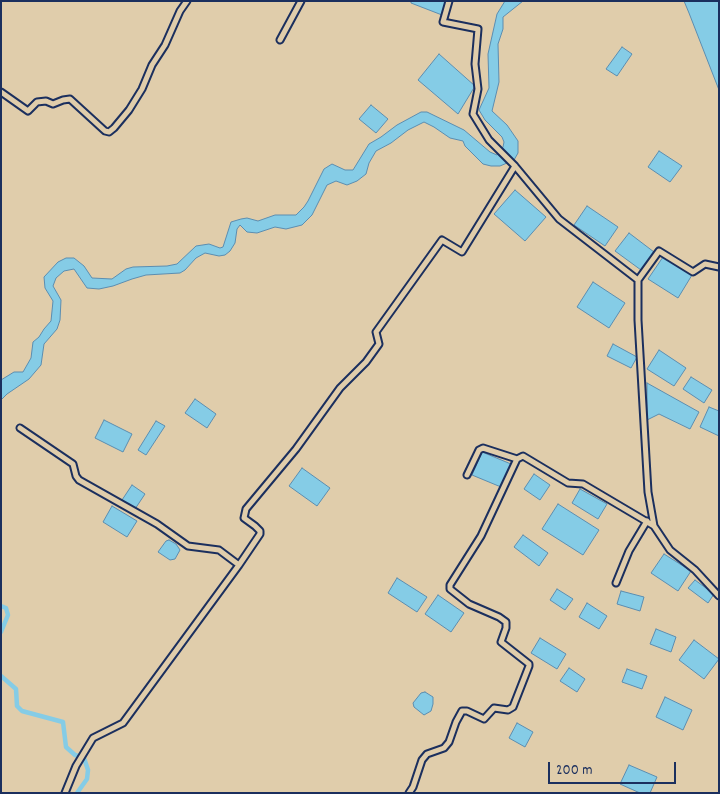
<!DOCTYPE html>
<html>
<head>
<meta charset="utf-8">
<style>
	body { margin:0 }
	#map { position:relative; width:720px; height:794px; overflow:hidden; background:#e0cdab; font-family:Dekko,sans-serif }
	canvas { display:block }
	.frame { position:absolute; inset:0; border:2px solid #1b2f5e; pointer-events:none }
	.scale { position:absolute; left:548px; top:762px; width:128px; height:22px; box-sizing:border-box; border:2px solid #1b2f5e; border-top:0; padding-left:6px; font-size:15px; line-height:18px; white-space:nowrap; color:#1b2f5e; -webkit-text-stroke:4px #e0cdab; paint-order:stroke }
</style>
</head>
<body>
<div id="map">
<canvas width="720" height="794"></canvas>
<div class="frame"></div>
<div class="scale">200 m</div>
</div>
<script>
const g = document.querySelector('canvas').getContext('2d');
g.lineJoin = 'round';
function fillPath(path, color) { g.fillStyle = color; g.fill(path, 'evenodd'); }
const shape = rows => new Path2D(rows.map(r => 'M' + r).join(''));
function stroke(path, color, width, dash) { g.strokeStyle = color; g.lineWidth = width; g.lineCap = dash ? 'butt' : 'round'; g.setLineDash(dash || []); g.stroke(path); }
const water = shape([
	[411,1,447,1,442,15,411,3,411,1],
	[505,1,523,1,503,17,503,29,498,44,499,82,492,111,507,125,518,141,518,153,514,160,500,166,491,166,483,164,465,146,463,141,450,138,434,127,424,122,408,130,391,143,376,151,369,163,366,174,357,181,347,185,336,181,327,185,312,215,302,225,286,229,275,227,257,233,247,232,240,225,237,229,235,243,230,251,225,255,219,256,205,253,196,258,185,270,180,273,146,275,132,279,113,286,99,289,87,288,74,269,64,271,56,278,53,286,61,300,60,320,57,329,44,344,41,365,29,379,7,394,1,400,1,380,14,372,23,372,31,358,33,342,39,337,44,329,51,321,53,301,45,288,44,277,58,262,66,258,74,258,84,266,92,278,112,279,126,269,133,267,167,266,177,264,196,246,209,244,220,248,223,247,231,222,241,219,247,218,258,221,275,215,296,215,304,207,308,201,324,169,332,164,345,170,353,170,369,144,381,137,397,125,421,112,427,112,464,130,490,152,497,155,503,147,504,142,502,137,485,120,479,110,489,88,488,54,497,14,505,1],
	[684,1,719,1,719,90,689,13,684,1],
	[622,47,632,54,617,76,606,69,622,47],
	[439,54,475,86,458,114,418,80,439,54],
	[371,105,388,119,376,133,359,119,371,105],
	[659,151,682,166,670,182,648,167,659,151],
	[515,190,546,217,525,241,494,214,515,190],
	[587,206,618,227,605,246,574,225,587,206],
	[629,233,654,252,641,270,615,251,629,233],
	[663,257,692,275,678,298,648,279,663,257],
	[593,282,625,303,609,328,577,307,593,282],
	[613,344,637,357,631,368,607,356,613,344],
	[659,350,686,368,674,386,647,369,659,350],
	[691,377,712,390,704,403,683,389,691,377],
	[647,383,699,412,690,429,659,414,647,420,647,383],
	[195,399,216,414,207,428,185,413,195,399],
	[709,407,719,411,719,436,700,427,709,407],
	[104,420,132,434,123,452,95,438,104,420],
	[156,421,165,426,146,455,138,450,156,421],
	[482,452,511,464,501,487,472,475,482,452],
	[302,468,330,488,317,506,289,486,302,468],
	[534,474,550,485,540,500,524,489,534,474],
	[132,485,145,494,135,509,122,500,132,485],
	[580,489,607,504,598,519,572,503,580,489],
	[558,504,599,530,583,555,542,529,558,504],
	[112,506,137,521,127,537,103,522,112,506],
	[523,535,548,553,539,566,514,547,523,535],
	[169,540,176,544,180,550,175,559,170,560,158,552,166,541,169,540],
	[664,554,691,571,678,591,651,573,664,554],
	[397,578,427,597,417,612,388,593,397,578],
	[695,580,714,594,708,603,688,588,695,580],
	[557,589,573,599,565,610,550,600,557,589],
	[621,591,644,597,640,611,617,604,621,591],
	[438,595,464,613,451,632,425,614,438,595],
	[587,603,607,616,599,629,579,617,587,603],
	[656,629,676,637,671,652,650,644,656,629],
	[540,638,566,654,557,669,531,653,540,638],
	[694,640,719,659,704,679,679,660,694,640],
	[569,668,585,679,577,692,560,681,569,668],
	[627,669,647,676,642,689,622,682,627,669],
	[425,692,433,697,433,704,431,711,424,715,414,707,413,703,421,693,425,692],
	[665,697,692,710,683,730,656,717,665,697],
	[517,723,533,732,525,747,509,738,517,723],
	[629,765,657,777,650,793,640,793,620,784,629,765]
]);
const canal = shape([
	[1,606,6,608,8,615,1,632],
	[1,676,16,689,17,706,22,711,63,722,66,747,75,755,84,758,88,770,87,779,77,793]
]);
const street = shape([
	[449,1,443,22,478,29,475,64,478,89,473,114,489,140,515,166,559,219,638,280,638,320,648,492,654,526,670,550,695,570,719,596],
	[280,40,301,1],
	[1,92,28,111,37,102,46,101,53,104,63,100,70,99,105,131,109,132,114,128,129,110,142,89,152,65,165,45,180,11,187,1],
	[638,280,659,251,693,272,705,264,719,267],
	[20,428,73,464,76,476,79,480,157,524,188,546,219,550,239,565,260,534,260,531,255,526,244,518,246,509,296,449,340,388,366,362,379,344,376,332,442,240,462,252,515,166],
	[467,475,479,450,483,448,517,459,523,456,568,483,583,484,654,526],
	[616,583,629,551,647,521],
	[65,793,76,766,93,738,123,723,239,565],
	[409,793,413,787,422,760,427,754,444,748,449,742,456,722,462,711,467,711,484,719,494,708,508,710,513,707,529,666,529,664,501,642,506,628,506,622,499,617,469,604,450,589,450,585,481,536,517,459]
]);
fillPath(water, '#85cce6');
stroke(water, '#5b8db0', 1);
stroke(canal, '#85cce6', 4.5);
stroke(street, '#1b2f5e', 9);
stroke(street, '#e0cdab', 5);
</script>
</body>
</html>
